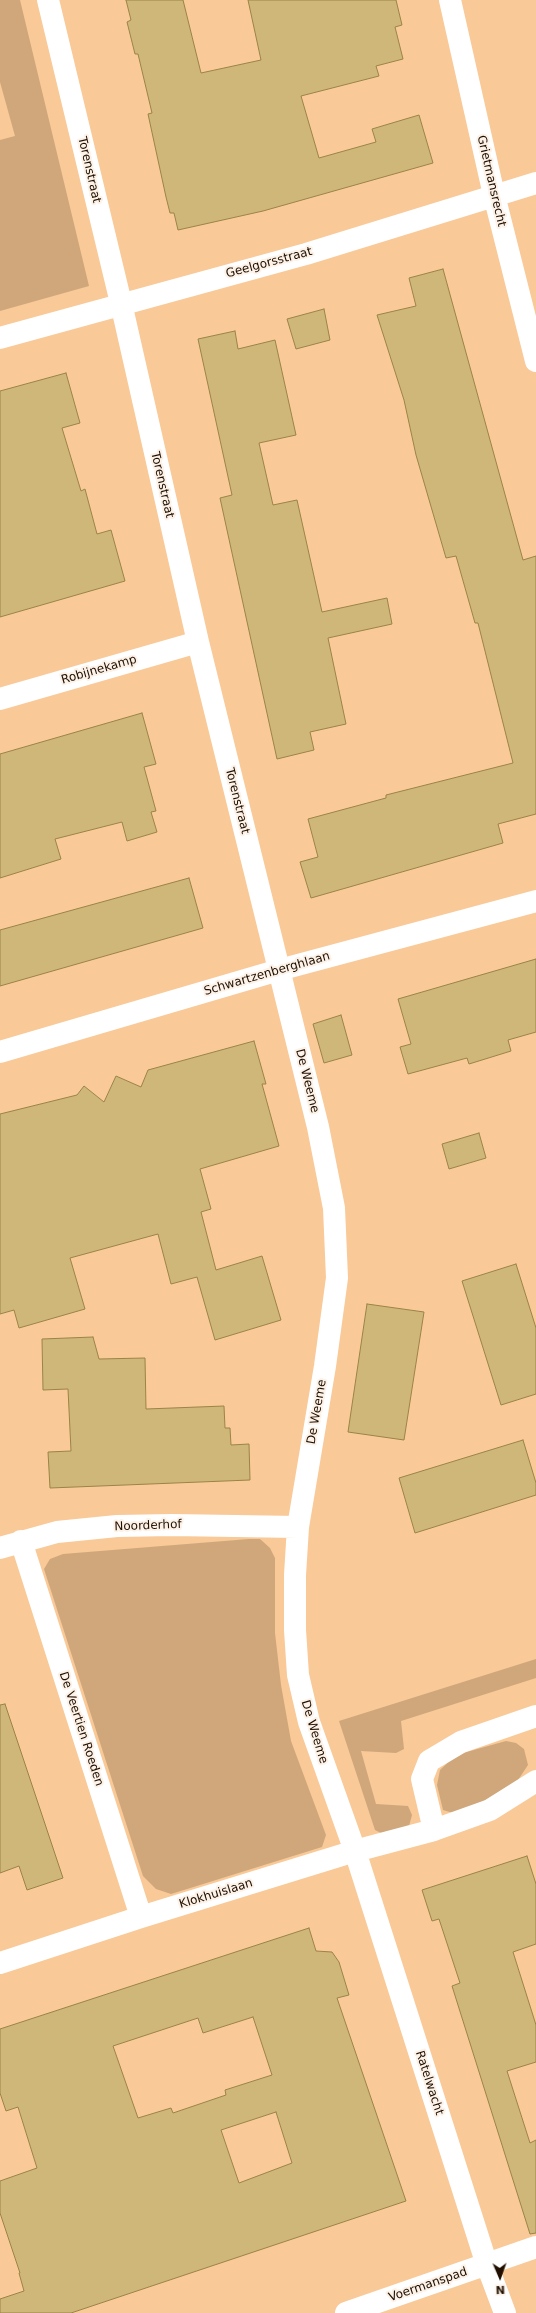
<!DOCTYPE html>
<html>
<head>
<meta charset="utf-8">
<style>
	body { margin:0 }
	#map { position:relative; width:536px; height:2313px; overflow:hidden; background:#f9c997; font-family:"DejaVu Sans",sans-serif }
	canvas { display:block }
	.north { position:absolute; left:480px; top:2257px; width:40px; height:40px; -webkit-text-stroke:3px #fcf2e8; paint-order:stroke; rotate:178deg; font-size:11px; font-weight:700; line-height:16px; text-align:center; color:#200f00 }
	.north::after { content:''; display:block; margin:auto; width:14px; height:18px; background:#200f00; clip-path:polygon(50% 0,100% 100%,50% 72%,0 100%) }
</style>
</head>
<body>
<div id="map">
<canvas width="536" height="2313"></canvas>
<div class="north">N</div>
</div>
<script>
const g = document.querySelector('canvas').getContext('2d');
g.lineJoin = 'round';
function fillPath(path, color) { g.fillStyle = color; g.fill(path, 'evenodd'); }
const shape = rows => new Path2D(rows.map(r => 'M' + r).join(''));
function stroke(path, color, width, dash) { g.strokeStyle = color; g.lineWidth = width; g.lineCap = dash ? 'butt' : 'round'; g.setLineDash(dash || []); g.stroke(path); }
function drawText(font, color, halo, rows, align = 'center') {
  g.font = font + ' "DejaVu Sans",sans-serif'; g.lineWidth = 4; g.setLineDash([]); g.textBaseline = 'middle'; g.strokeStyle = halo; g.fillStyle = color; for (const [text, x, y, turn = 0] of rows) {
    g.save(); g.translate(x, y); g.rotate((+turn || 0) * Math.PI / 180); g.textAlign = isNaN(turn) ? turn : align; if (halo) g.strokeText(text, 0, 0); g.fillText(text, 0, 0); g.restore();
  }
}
const green = shape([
	[0,0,20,0,89,286,0,311,0,140,15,136,0,82],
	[249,1539,260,1539,270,1548,275,1558,275,1633,281,1685,291,1741,326,1835,322,1847,171,1894,156,1889,143,1876,44,1569,50,1559,63,1554],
	[536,1659,536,1678,401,1721,404,1749,396,1753,361,1751,376,1804,408,1806,412,1815,409,1826,381,1833,375,1830,339,1721],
	[506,1741,516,1743,524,1749,528,1765,518,1780,474,1807,453,1813,443,1810,437,1785,440,1770,456,1755]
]);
const building = shape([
	[126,0,183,0,201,73,261,60,248,0,396,0,402,25,395,27,403,59,376,66,379,76,301,96,319,158,376,142,372,129,419,115,433,163,263,211,178,230,174,213,170,213,166,197,148,114,152,113,138,54,135,54,127,22,131,20,126,0],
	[443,269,523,560,536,556,536,814,498,824,503,843,311,898,300,862,318,857,308,819,386,798,386,795,513,763,478,623,475,623,456,556,446,558,416,455,404,400,377,315,416,306,409,278,443,269],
	[324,309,330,340,296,349,287,319,324,309],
	[235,331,238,349,275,340,296,435,259,443,273,505,297,500,322,612,387,598,392,624,328,638,346,724,310,732,314,750,277,759,220,498,232,495,198,339,235,331],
	[66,373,80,423,62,428,81,491,85,489,97,534,111,530,125,581,0,617,0,391,66,373],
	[142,713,156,764,144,767,156,811,151,812,157,832,127,841,122,822,55,839,61,859,0,878,0,754,142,713],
	[189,878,203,928,0,986,0,930,189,878],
	[536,959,536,1032,508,1040,511,1051,469,1064,467,1058,408,1074,400,1047,411,1044,398,999,536,959],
	[341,1015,352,1055,324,1063,313,1024,341,1015],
	[254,1041,266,1084,262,1084,279,1146,200,1169,211,1209,201,1212,216,1270,262,1256,281,1320,215,1340,197,1277,171,1284,158,1234,70,1258,85,1309,19,1328,14,1310,0,1314,0,1114,77,1095,84,1086,104,1102,116,1076,141,1087,148,1070,254,1041],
	[479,1133,486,1158,449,1169,442,1144,479,1133],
	[516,1264,536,1328,536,1394,501,1405,462,1281,516,1264],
	[367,1304,424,1312,404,1440,348,1432,367,1304],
	[93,1337,99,1359,145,1358,146,1409,224,1406,225,1428,230,1428,231,1445,249,1444,250,1480,50,1488,48,1452,71,1451,68,1389,43,1390,42,1339,93,1337],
	[523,1440,536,1483,536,1495,415,1533,399,1478,523,1440],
	[5,1704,63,1878,27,1890,19,1866,0,1873,0,1705,5,1704],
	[527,1856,536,1884,536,1944,513,1952,536,2025,536,2062,507,2071,530,2143,536,2140,536,2233,530,2234,452,1986,460,1983,439,1919,432,1921,422,1890,527,1856],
	[309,1928,316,1951,332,1952,339,1962,349,1995,337,1998,406,2201,71,2313,0,2313,0,2299,24,2291,19,2273,20,2273,0,2213,0,2181,37,2168,18,2107,6,2111,0,2093,0,2029,309,1928],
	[253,2017,272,2075,225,2090,226,2095,173,2113,171,2108,138,2118,113,2046,198,2018,203,2033,253,2017],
	[276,2112,292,2163,239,2183,221,2130,276,2112]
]);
const minor = shape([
	[48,0,121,303,198,642,318,1127,334,1208,337,1278,325,1366,298,1527,295,1575,295,1630,298,1675,309,1722,355,1851,487,2265,505,2313],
	[450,0,494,195,536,361],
	[0,338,306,254,536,183],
	[0,699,198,642],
	[0,1052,279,970,536,901],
	[21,1541,141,1917],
	[0,1548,57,1532,117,1526,172,1525,298,1527],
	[434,1830,422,1779,429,1761,461,1742,536,1716],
	[0,1963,141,1917,355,1851,434,1830,490,1810,536,1781],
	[346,2313,536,2247]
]);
const streetNames = [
	["Torenstraat",89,170,77],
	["Grietmansrecht",491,181,77],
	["Geelgorsstraat",269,263,-15],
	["Torenstraat",162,485,77],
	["Robijnekamp",99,670,-16],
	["Torenstraat",237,801,76],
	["Schwartzenberghlaan",267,974,-16],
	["De Weeme",307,1081,76],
	["De Weeme",317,1412,-80],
	["Noorderhof",148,1526,-2],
	["De Veertien Roeden",81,1729,72],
	["De Weeme",314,1732,73],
	["Klokhuislaan",216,1894,-17],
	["Ratelwacht",429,2083,72],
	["Voermanspad",428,2285,-19]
];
fillPath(green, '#cfa77b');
fillPath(building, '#cfb779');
stroke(building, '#9b8347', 1);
stroke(minor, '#fff', 22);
drawText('12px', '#200f00', '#fcf2e8', streetNames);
</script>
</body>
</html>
